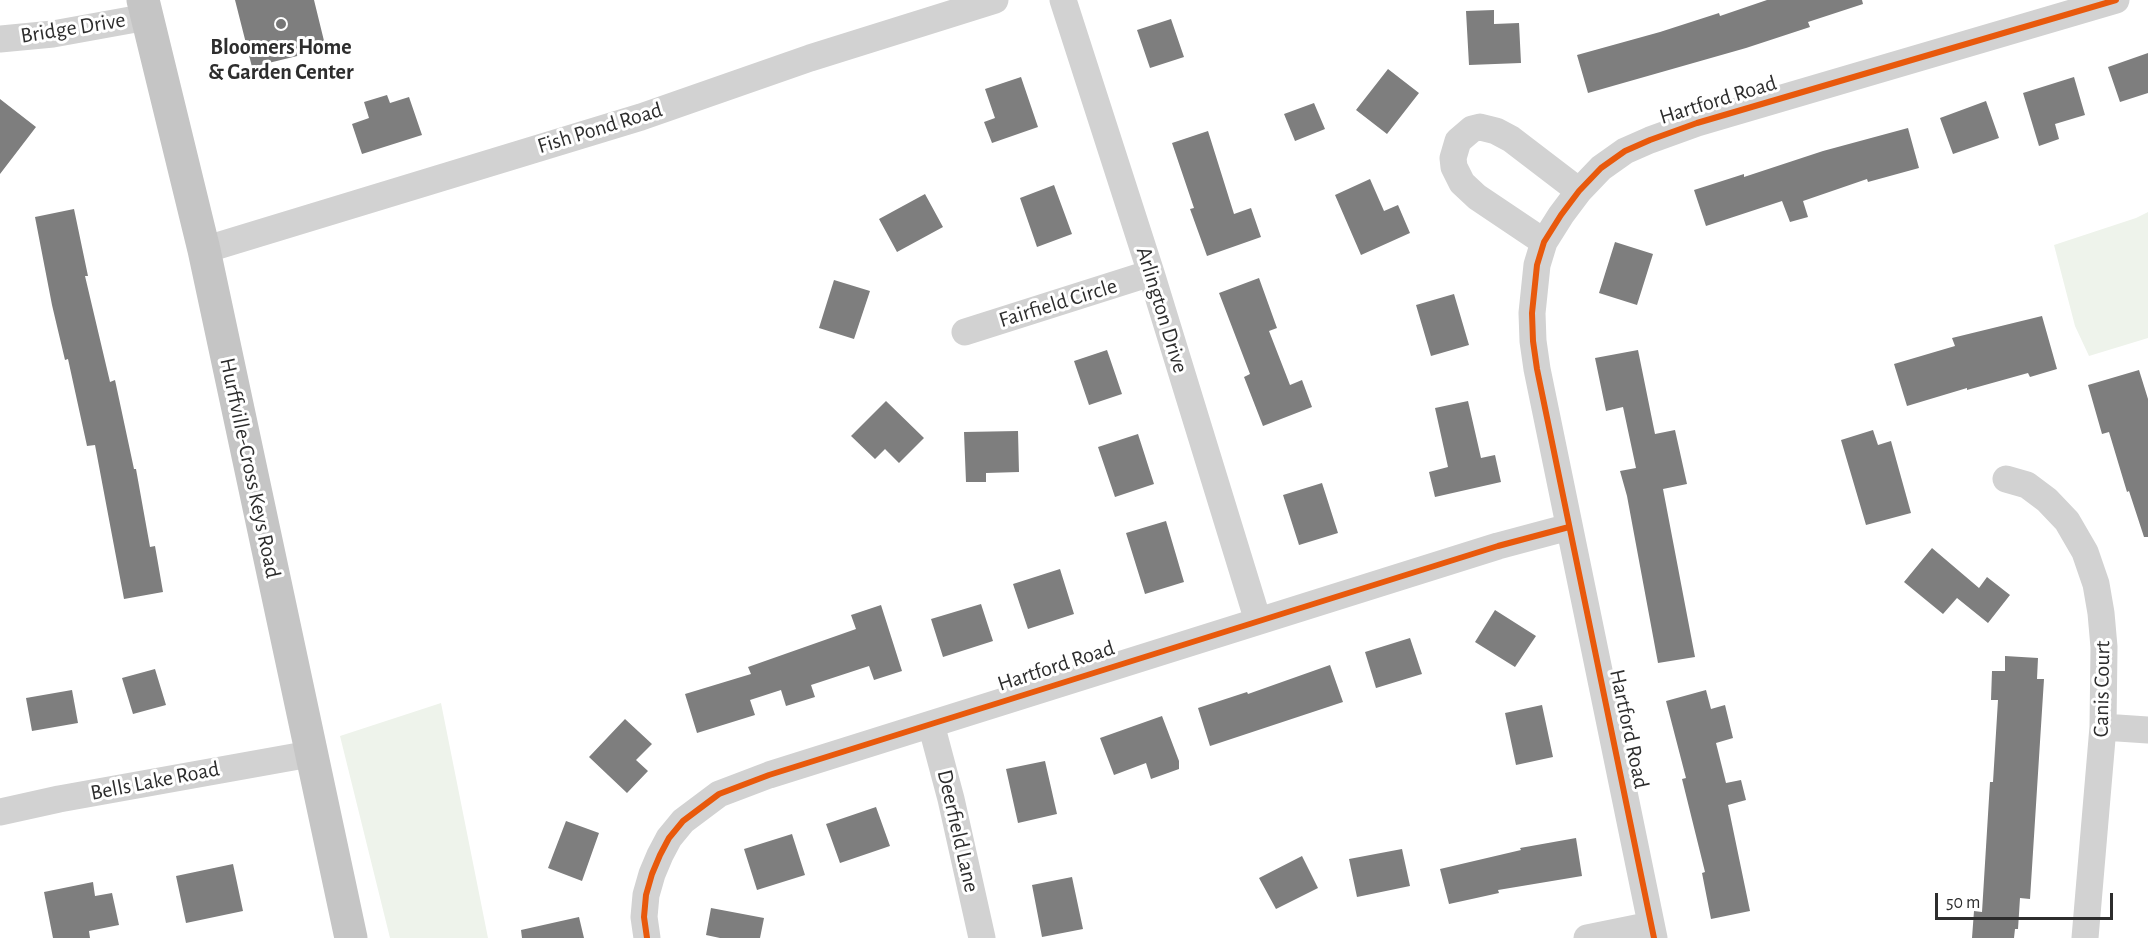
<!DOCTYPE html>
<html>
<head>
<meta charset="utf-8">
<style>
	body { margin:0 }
	#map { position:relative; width:2148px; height:938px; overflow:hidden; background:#fff; font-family:"Alegreya Sans",sans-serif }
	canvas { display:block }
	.scale { position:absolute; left:1935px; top:893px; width:178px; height:27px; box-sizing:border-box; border:3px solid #2d2d2d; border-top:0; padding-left:8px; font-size:18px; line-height:21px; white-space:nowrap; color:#2d2d2d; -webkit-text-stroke:4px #fff; paint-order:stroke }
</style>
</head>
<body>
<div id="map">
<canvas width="2148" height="938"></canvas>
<div class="scale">50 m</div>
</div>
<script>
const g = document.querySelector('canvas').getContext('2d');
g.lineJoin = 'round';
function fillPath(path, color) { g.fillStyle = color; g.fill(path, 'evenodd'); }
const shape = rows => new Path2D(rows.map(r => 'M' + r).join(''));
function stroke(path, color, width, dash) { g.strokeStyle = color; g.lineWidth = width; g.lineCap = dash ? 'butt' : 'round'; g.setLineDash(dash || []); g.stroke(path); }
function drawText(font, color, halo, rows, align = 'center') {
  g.font = font + ' "Alegreya Sans",sans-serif'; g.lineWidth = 6; g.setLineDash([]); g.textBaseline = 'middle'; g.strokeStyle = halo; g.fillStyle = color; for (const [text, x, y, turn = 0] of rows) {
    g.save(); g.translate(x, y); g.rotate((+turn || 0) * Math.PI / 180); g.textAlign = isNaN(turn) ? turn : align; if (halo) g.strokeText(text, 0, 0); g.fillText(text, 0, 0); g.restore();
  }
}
const green = shape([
	[2148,212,2148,338,2089,356,2075,326,2054,245,2136,218],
	[441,703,488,938,390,938,340,736]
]);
const building = shape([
	[235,0,314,0,326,49,252,67],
	[1767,0,1862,0,1863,4,1808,22,1810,27,1746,48,1588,93,1577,55,1660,32,1719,13,1720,16],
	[1494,10,1494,24,1519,23,1521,63,1469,65,1466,11],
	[1171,19,1184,57,1150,68,1137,30],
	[2148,53,2148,93,2120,102,2108,67],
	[1388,69,1419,93,1387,134,1356,110],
	[1021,77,1038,127,992,143,984,122,995,118,985,89],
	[2074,77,2085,115,2055,124,2059,139,2039,146,2023,93],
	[387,95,390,103,409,97,422,135,362,154,352,124,369,118,364,102],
	[0,99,36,127,0,174],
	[1986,101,1999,138,1953,154,1940,118],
	[1314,103,1325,129,1295,141,1284,114],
	[1908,128,1919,168,1868,182,1867,179,1803,201,1808,217,1790,222,1782,201,1706,226,1694,190,1744,174,1744,177,1823,151],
	[1208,131,1234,214,1251,208,1261,237,1207,256,1190,209,1194,208,1172,143],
	[1370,179,1384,211,1398,205,1410,233,1361,255,1335,195],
	[1054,185,1072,234,1037,247,1020,198],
	[925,194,943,227,897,252,879,219],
	[74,209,88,276,85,276,110,382,115,380,134,469,136,469,150,547,155,546,163,592,124,599,95,445,87,446,68,359,65,360,52,305,35,217],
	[1615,242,1653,254,1637,305,1599,293],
	[1259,278,1277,328,1269,331,1290,385,1302,380,1312,407,1263,426,1244,377,1250,374,1219,293],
	[834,280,870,291,854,339,819,328],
	[1454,294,1469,345,1431,356,1416,305],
	[2042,316,2057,369,2030,377,2028,373,1967,390,1967,388,1907,406,1894,364,1955,346,1952,338],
	[1107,350,1122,394,1089,405,1074,361],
	[1638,350,1655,434,1675,430,1687,484,1663,489,1695,657,1658,663,1627,496,1620,471,1636,468,1623,407,1606,411,1595,358],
	[2139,370,2148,399,2148,537,2144,537,2129,491,2127,492,2109,432,2102,434,2088,385],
	[886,401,924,438,899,463,885,449,875,459,851,436],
	[1468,401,1481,458,1495,455,1501,482,1435,497,1429,472,1448,467,1435,408],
	[1873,430,1878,445,1891,441,1911,513,1866,525,1841,440],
	[1018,431,1019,472,986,473,986,482,966,482,964,432],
	[1138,434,1154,484,1115,497,1098,447],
	[1322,483,1338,533,1299,545,1283,495],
	[1166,521,1184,582,1145,594,1126,533],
	[1932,548,1979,588,1987,577,2010,595,1988,623,1957,598,1943,614,1904,582],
	[1060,569,1074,614,1028,629,1013,584],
	[981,604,993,641,943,657,931,619],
	[881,605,902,671,874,680,869,666,811,685,815,697,786,706,781,690,750,700,755,715,697,733,685,694,751,674,748,667,856,629,851,615],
	[1495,610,1536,636,1515,667,1475,642],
	[1410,638,1422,674,1376,688,1365,652],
	[2005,656,2038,658,2037,679,2044,679,2030,899,2020,898,2018,929,2015,929,2014,938,1972,938,1974,911,1982,912,1990,782,1993,782,1998,700,1991,700,1992,671,2005,671],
	[1330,665,1343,702,1210,746,1198,708,1247,692,1248,694],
	[155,669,166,705,133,714,122,678],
	[72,690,78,723,32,731,26,698],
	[1706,690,1711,709,1725,705,1733,738,1716,743,1726,783,1741,780,1746,800,1728,805,1750,911,1711,919,1702,873,1705,872,1682,779,1686,778,1666,701],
	[1542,705,1553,757,1516,765,1505,713],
	[1162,716,1179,761,1179,769,1151,779,1146,763,1114,775,1100,738],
	[625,719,652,744,636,760,648,771,627,793,589,757],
	[1045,761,1057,814,1018,823,1006,769],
	[876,807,890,846,840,863,826,824],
	[566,821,599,833,582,881,548,868],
	[792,834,805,875,757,890,744,849],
	[1576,838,1582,876,1498,890,1499,893,1449,904,1440,869,1521,850,1520,848],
	[1402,849,1410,886,1357,897,1349,859],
	[1302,856,1318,888,1276,909,1259,878],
	[233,864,243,911,186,923,176,876],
	[1072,877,1083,929,1042,937,1032,885],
	[93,882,95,896,112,893,119,925,89,931,90,938,53,938,44,892],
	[711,908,764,918,760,938,720,938,706,935],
	[579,917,584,938,522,938,521,930]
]);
const minor = shape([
	[1063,0,1151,273,1258,621],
	[0,39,53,34,147,17],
	[1544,242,1477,197,1462,183,1454,167,1453,158,1458,141,1472,129,1480,127,1496,131,1511,139,1579,191],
	[204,250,641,117,810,58,995,0],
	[965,332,1151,273],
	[2006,479,2027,485,2047,500,2067,521,2085,552,2096,584,2101,613,2104,647,2103,727,2085,938],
	[931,724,951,799,982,938],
	[2103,727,2148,730],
	[0,812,59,799,310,754],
	[647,938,644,917,646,895,652,874,660,855,669,838,683,821,719,794,769,775,1498,546,1569,527],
	[1587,938,1651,925],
	[1654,938,1537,369,1533,341,1532,313,1537,265,1544,242,1561,215,1579,191,1601,168,1625,151,1650,140,1697,123,2116,0]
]);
const major = shape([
	[143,0,204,250,351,938]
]);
const cycleway = shape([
	[647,938,644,917,646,895,652,874,660,855,669,838,683,821,719,794,769,775,1498,546,1569,527],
	[1654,938,1537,369,1533,341,1532,313,1537,265,1544,242,1561,215,1579,191,1601,168,1625,151,1650,140,1697,123,2116,0]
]);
const markers = [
	[281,24,6,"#767676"]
];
const streetNames = [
	["Bridge Drive",73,28,-9],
	["Hartford Road",1718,100,-17],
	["Fish Pond Road",600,128,-17],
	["Fairfield Circle",1058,303,-17],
	["Arlington Drive",1162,310,73],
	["Hurffville-Cross Keys Road",250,468,78],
	["Hartford Road",1056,666,-18],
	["Canis Court",2102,689,-89],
	["Hartford Road",1629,729,78],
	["Bells Lake Road",155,781,-11],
	["Deerfield Lane",958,831,77]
];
const poiNames = [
	["Bloomers Home",281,47],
	["& Garden Center",281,72]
];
fillPath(green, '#eef3eb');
fillPath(building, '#7e7e7e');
stroke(minor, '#d2d2d2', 27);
stroke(major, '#c5c5c5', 33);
stroke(cycleway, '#e8590c', 6);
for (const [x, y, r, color] of markers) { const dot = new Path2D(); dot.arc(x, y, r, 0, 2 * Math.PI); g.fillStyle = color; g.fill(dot); stroke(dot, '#fff', 2); }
drawText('22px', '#2d2d2d', '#fff', streetNames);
drawText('bold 22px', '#2d2d2d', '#fff', poiNames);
</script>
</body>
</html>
